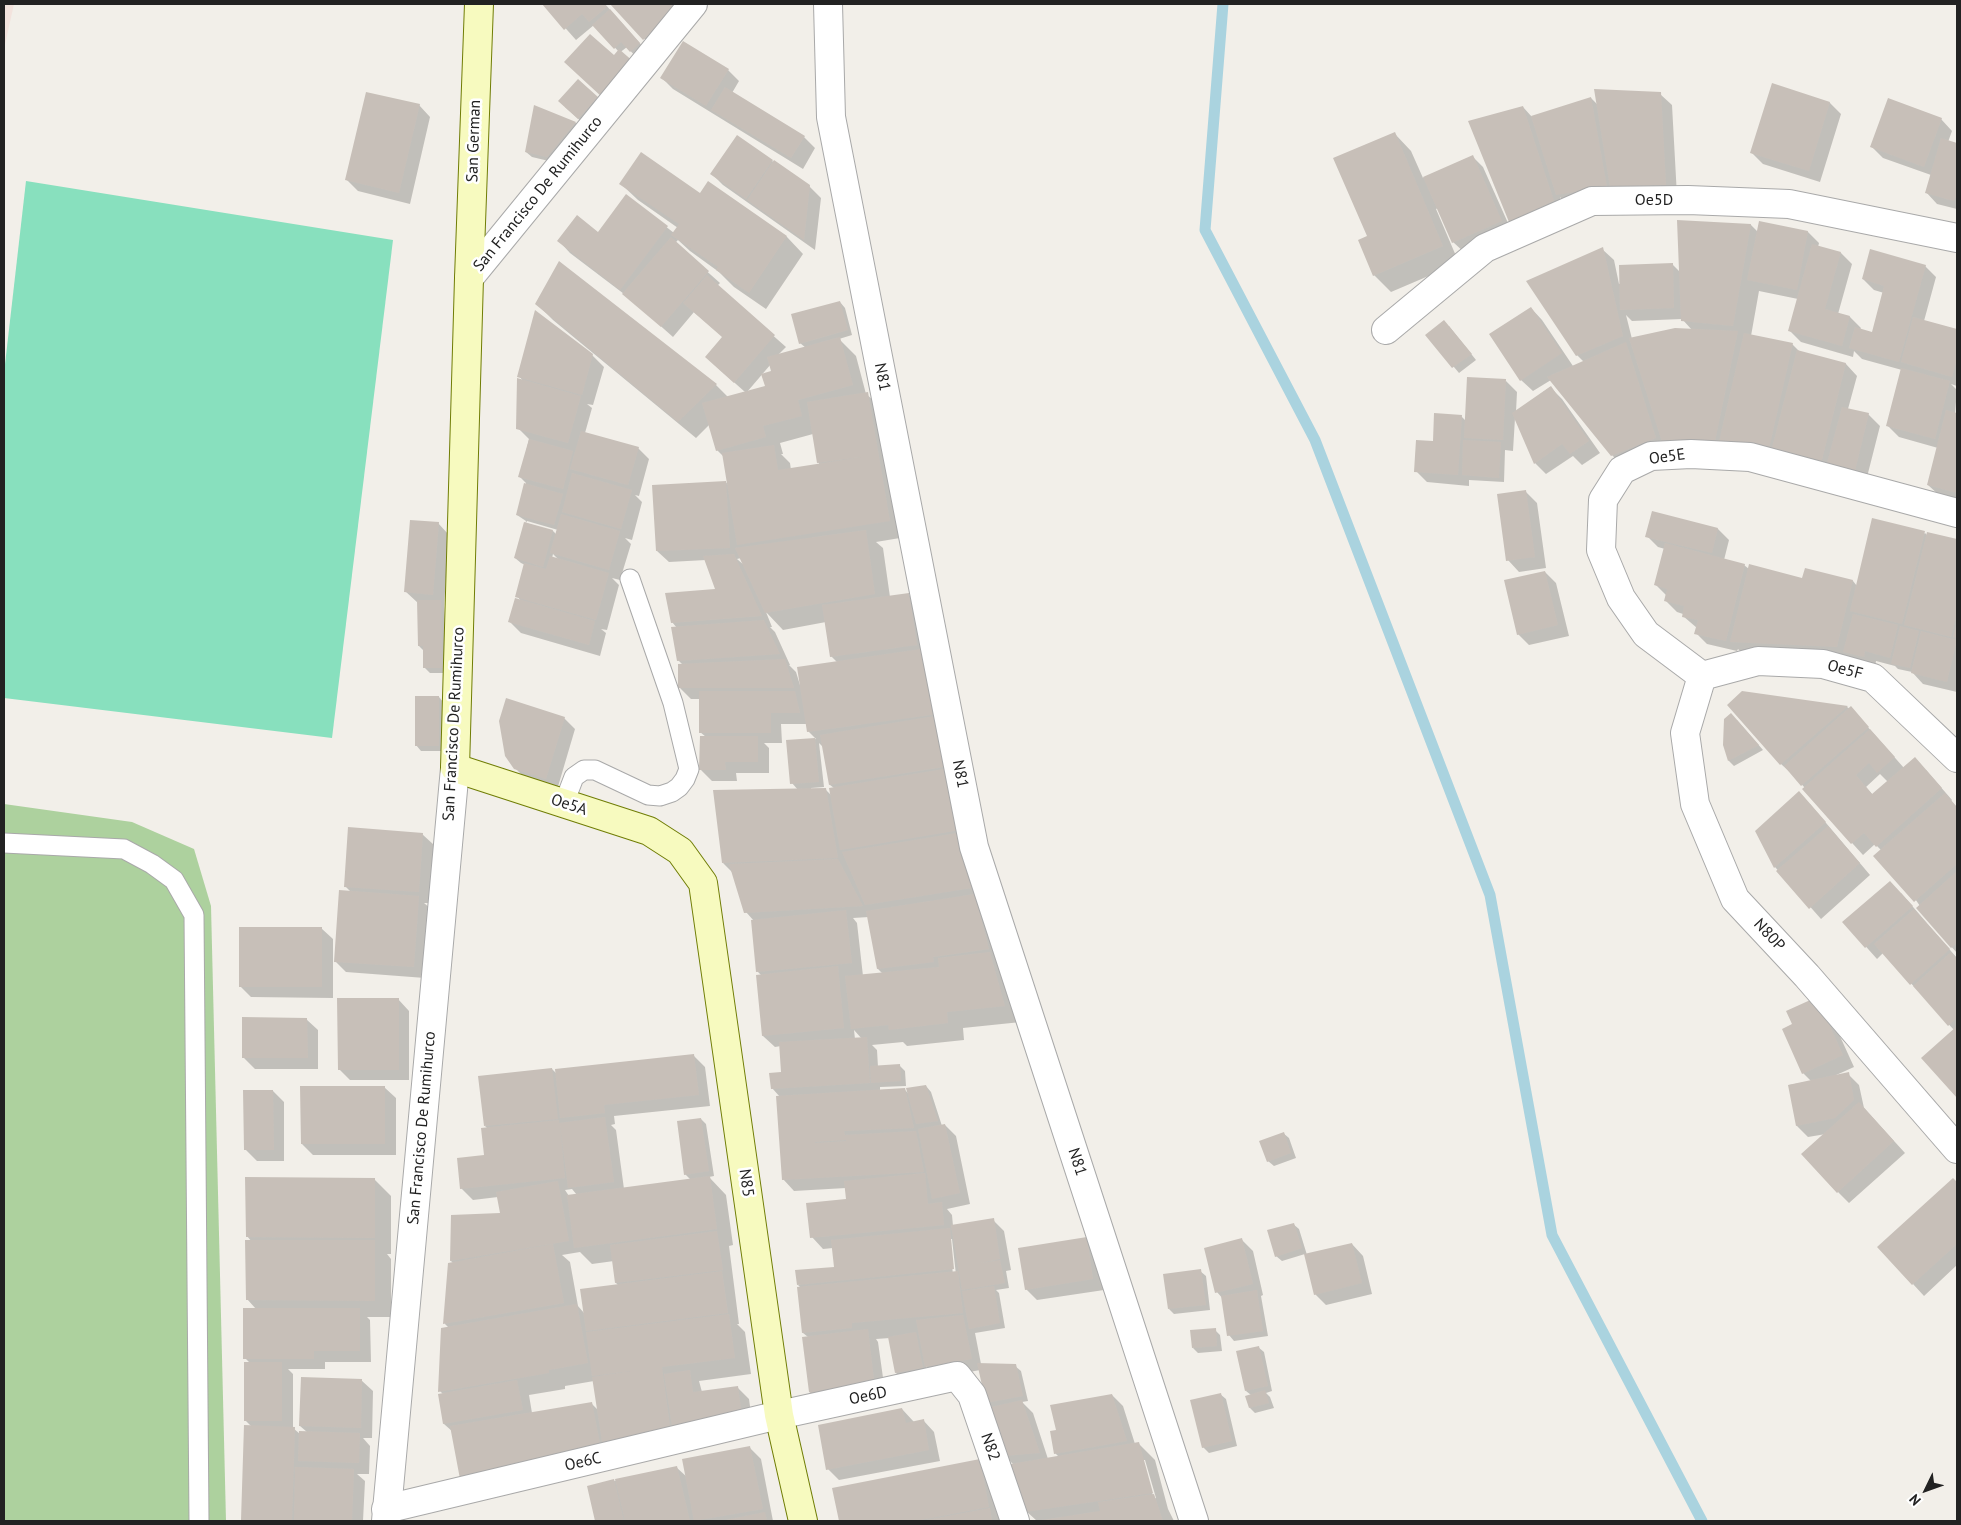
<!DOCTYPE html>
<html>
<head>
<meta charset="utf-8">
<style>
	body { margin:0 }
	#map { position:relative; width:1961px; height:1525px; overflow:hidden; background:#f2efe9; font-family:"PT Sans",sans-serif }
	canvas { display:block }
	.frame { position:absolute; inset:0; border:5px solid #222; pointer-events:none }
	.north { position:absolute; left:1901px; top:1465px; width:50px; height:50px; -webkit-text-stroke:4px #fff; paint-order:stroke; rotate:228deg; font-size:14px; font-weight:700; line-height:20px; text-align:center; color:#222 }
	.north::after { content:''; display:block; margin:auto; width:18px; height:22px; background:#222; clip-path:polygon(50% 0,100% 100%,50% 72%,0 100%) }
</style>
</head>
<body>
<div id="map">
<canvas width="1961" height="1525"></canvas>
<div class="frame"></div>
<div class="north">N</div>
</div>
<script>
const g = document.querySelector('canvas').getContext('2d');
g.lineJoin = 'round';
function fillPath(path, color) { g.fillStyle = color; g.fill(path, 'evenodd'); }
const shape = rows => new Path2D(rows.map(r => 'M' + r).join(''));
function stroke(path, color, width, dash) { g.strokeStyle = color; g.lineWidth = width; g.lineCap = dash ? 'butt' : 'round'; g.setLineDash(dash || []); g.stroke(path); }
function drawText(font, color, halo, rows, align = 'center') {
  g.font = font + ' "PT Sans",sans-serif'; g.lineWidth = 5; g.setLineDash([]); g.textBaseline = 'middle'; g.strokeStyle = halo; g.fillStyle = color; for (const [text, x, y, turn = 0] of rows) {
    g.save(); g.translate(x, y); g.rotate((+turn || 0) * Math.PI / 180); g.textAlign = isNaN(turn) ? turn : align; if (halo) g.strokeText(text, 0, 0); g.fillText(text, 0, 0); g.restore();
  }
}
const military = shape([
	[4,4,14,4,4,49]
]);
const forest = shape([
	[4,804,132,822,194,849,211,906,226,1521,4,1521]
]);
const pitch = shape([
	[26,181,393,240,332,738,4,698,4,373]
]);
const shadow = shape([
	[544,4,605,4,645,49,636,57,627,47,614,57,619,52,594,25,576,40],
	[612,4,681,4,655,50],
	[728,70,739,81,732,93,804,137,815,148,803,169,673,89,662,78],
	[578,81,602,104,584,124,565,107],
	[1773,85,1830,103,1841,114,1820,182,1763,164,1752,153],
	[1660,94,1672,105,1677,196,1568,206,1560,197,1564,212,1522,233,1510,222,1470,122,1523,107,1532,117,1591,98,1598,105],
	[419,105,430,117,410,204,358,191,347,180],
	[535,107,576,123,581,128,553,162,532,157,526,152],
	[1941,119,1952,131,1948,142,1957,145,1957,209,1937,204,1926,192,1931,175,1883,158,1872,147],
	[1395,134,1411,151,1423,178,1472,156,1483,167,1512,232,1465,253,1453,242,1438,208,1436,209,1459,263,1391,292,1374,275,1368,237],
	[772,161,809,186,821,198,815,250,723,185,712,174],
	[708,183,787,237,803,254,766,309,734,287,719,272,690,251,678,240,675,243,720,283,717,286,786,347,778,355,806,348,800,343,840,302,845,308,852,335,839,339,856,356,866,394,879,405,906,537,876,542,883,548,890,597,909,595,920,606,1021,1022,963,1028,964,1040,907,1046,903,1042,872,1045,877,1050,878,1067,899,1065,905,1071,906,1086,880,1087,880,1090,904,1089,909,1094,926,1086,931,1092,942,1126,945,1125,956,1136,970,1204,947,1209,952,1215,953,1226,993,1220,1004,1231,1011,1270,1006,1271,1009,1288,996,1290,999,1293,1005,1328,975,1333,981,1364,1015,1366,1021,1371,1028,1401,1022,1402,1033,1413,1048,1459,1059,1457,1055,1453,1058,1431,1112,1395,1123,1406,1135,1444,1138,1443,1155,1460,1168,1509,1174,1521,1037,1521,1026,1511,1013,1464,1004,1455,993,1408,987,1403,980,1370,938,1378,926,1366,928,1373,901,1378,896,1373,890,1338,876,1339,878,1342,886,1399,803,1333,798,1288,801,1288,798,1285,835,1268,833,1248,823,1249,812,1237,848,1200,846,1188,794,1191,783,1179,780,1097,772,1088,782,1073,781,1046,775,1047,763,1036,761,975,757,971,754,921,746,912,733,873,723,863,798,790,792,783,787,741,816,739,808,731,807,724,781,724,782,743,764,743,769,748,769,773,736,773,737,781,712,781,701,770,706,737,700,732,700,699,691,699,680,688,683,665,678,660,677,628,672,622,717,590,706,560,669,562,657,551,726,482,728,485,724,457,717,450,709,425,696,438,553,320,536,303,560,263,716,385,728,397,745,392,718,368,723,337,694,312,673,337,628,297,570,253,559,241,598,234,627,196,674,233,678,228,638,200,621,184,700,194],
	[771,364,773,371,766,387,747,392],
	[813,434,818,462,820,465,791,470,790,463,781,454,783,454,780,443],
	[741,558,744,565,737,559],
	[766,612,783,630,826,622,831,656,837,662,800,685,796,672,789,665,790,665,775,632,770,627,772,627],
	[819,743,823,747,830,785,834,788,832,796,825,789,811,790,811,788,824,787],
	[869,917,878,969,883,974,863,976,857,923,853,918],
	[854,1030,862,1039,855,1039],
	[950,1239,952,1239,956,1275,953,1276],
	[1143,1460,1145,1460,1156,1498,1154,1499],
	[1678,222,1751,225,1758,232,1808,232,1819,243,1818,247,1841,253,1852,264,1838,314,1850,317,1861,328,1860,330,1872,334,1884,293,1874,290,1863,279,1925,266,1936,277,1924,321,1957,330,1957,386,1951,384,1957,390,1955,414,1957,414,1957,501,1940,496,1928,485,1938,448,1899,437,1888,426,1902,370,1862,359,1854,351,1853,357,1801,342,1789,330,1798,299,1759,291,1751,336,1792,344,1800,352,1846,364,1857,376,1848,409,1868,414,1880,426,1866,481,1680,459,1628,472,1612,455,1551,380,1533,391,1521,380,1491,335,1531,308,1542,320,1573,366,1584,362,1577,355,1602,249,1614,260,1619,284,1672,264,1680,272],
	[1626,315,1632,321,1682,319,1692,330,1632,339],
	[1449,326,1476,360,1459,373,1427,335],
	[590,353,604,367,593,405,587,404,592,408,585,433,638,448,649,459,639,496,635,495,642,502,632,540,625,538,631,544,620,580,612,578,619,585,607,630,601,629,606,633,600,656,521,633,510,622,521,601,517,596,525,565,521,563,515,558,526,521,517,515,526,483,520,477,529,439,518,428,523,381,519,376],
	[527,521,558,530,557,535,553,531,526,523],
	[553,554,559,560,552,558],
	[1506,381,1517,392,1516,412,1550,387,1562,399,1600,453,1582,465,1573,456,1546,474,1535,463,1515,418,1513,451,1505,450,1504,482,1469,480,1469,486,1427,482,1416,471,1434,442,1461,416,1466,421],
	[1526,492,1537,503,1546,568,1519,572,1508,560],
	[1653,513,1718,529,1729,540,1724,560,1744,565,1749,569,1803,579,1853,581,1857,586,1925,533,1927,535,1928,533,1957,540,1957,692,1923,684,1912,672,1898,669,1895,666,1876,661,1875,668,1856,663,1848,656,1848,658,1742,653,1738,649,1737,651,1707,644,1696,633,1697,628,1683,616,1683,614,1677,612,1666,601,1667,596,1656,585,1665,549,1658,547,1647,536],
	[438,523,449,535,444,606,446,673,430,673,424,667,424,651,419,646,418,603,405,591],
	[1545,572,1556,583,1569,636,1529,645,1518,634],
	[1743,693,1847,707,1850,709,1851,708,1904,768,1926,770,1952,800,1951,801,1957,808,1957,953,1917,908,1920,906,1881,850,1875,844,1863,855,1803,789,1805,788,1793,775,1781,764,1729,705],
	[1880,774,1888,782,1873,795,1866,787],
	[439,697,444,703,444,751,421,751,416,745],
	[564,718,575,729,557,790,527,780,515,768],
	[1737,720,1763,750,1734,766,1729,761,1724,745],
	[1810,804,1870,875,1821,919,1775,867,1756,831],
	[422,834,434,845,430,903,424,903,430,908,425,978,346,972,335,961,351,892,345,886],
	[1901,893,1957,958,1957,1096,1923,1058,1954,1030,1883,953,1877,959,1844,922],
	[321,928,333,939,333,998,251,997,240,986],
	[398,999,409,1011,409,1080,350,1080,339,1069],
	[1828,1010,1854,1067,1834,1076,1848,1074,1859,1085,1864,1108,1905,1153,1849,1203,1838,1192,1826,1134,1808,1137,1797,1126,1789,1085,1811,1081,1803,1073],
	[306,1019,318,1030,318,1069,255,1069,244,1058],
	[694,1056,705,1067,710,1106,614,1116,615,1124,611,1125,616,1130,624,1189,691,1180,685,1174,701,1119,706,1124,714,1176,709,1177,726,1195,733,1245,729,1246,739,1324,737,1324,745,1332,751,1374,699,1381,702,1392,738,1388,749,1399,753,1428,616,1459,453,1432,444,1424,439,1395,443,1394,440,1391,449,1328,445,1324,453,1263,451,1261,453,1216,501,1214,498,1197,473,1200,461,1188,485,1156,488,1129,485,1126,552,1069,557,1074],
	[572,1189,577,1195,569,1196,565,1190],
	[580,1252,592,1264,614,1261,616,1283,619,1286,584,1313,578,1306,570,1262,562,1255],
	[594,1381,598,1410,591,1403,532,1413,529,1395,565,1389,565,1386],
	[384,1087,396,1098,396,1155,313,1155,302,1144],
	[273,1091,284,1102,284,1161,257,1161,245,1149],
	[1283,1133,1289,1138,1296,1158,1274,1166,1268,1161],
	[374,1179,391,1196,391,1254,387,1254,391,1259,391,1317,367,1317,370,1320,371,1362,325,1362,325,1369,288,1369,293,1374,293,1428,300,1434,307,1432,300,1426,361,1380,373,1391,372,1438,363,1438,370,1446,369,1474,357,1474,365,1481,363,1521,244,1521,242,1519,251,1426,245,1420,250,1363,245,1358,256,1309,247,1299,252,1242,247,1236],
	[1953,1180,1957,1183,1957,1265,1924,1296,1913,1284],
	[1293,1224,1299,1229,1307,1255,1352,1244,1363,1256,1372,1294,1326,1305,1315,1294,1305,1254,1282,1261,1276,1256],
	[1086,1238,1097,1250,1104,1290,1037,1300,1026,1289],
	[1242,1240,1253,1251,1263,1295,1261,1296,1268,1336,1234,1341,1229,1335,1223,1299,1217,1292],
	[1200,1271,1206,1276,1210,1310,1174,1314,1169,1309],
	[1215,1330,1220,1335,1222,1351,1198,1353,1193,1348],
	[1258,1347,1264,1352,1272,1391,1266,1393,1270,1397,1274,1408,1255,1413,1250,1408,1251,1395,1246,1391],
	[1220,1394,1226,1399,1237,1446,1209,1453,1203,1447],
	[902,1409,914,1422,923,1420,934,1432,940,1461,839,1480,828,1469],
	[750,1448,761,1459,773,1521,596,1521,588,1487,676,1467,687,1477],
	[979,1461,996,1477,1005,1521,840,1521,833,1489]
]);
const stream = shape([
	[1223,4,1205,230,1315,440,1490,895,1552,1235,1702,1521]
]);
const building = shape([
	[542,4,604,4,607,7,589,22,582,14,564,30],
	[610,4,673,4,677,9,643,40],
	[610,9,640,43,630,52,621,42,614,49,592,25],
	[590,34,614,55,619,49,635,63,603,98,564,62],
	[683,41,729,69,706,106,660,78],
	[578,79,598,97,578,119,558,101],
	[1772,83,1830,102,1809,171,1750,153],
	[725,87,805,136,791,158,711,110],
	[1594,89,1661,92,1666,185,1610,187],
	[366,92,420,104,399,193,345,180],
	[1591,97,1607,187,1556,195,1531,116],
	[1888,98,1942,118,1924,167,1870,147],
	[534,105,576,122,547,157,525,152],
	[1523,106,1554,201,1509,222,1468,121],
	[1395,132,1443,246,1373,276,1358,240,1367,236,1333,158],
	[737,135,773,160,746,199,710,174],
	[1941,138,1957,143,1957,199,1955,198,1954,201,1925,193],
	[641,152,700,193,708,181,787,236,749,293,716,270,718,267,671,235,679,224,619,184],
	[1473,155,1502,221,1452,243,1423,177],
	[774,160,810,185,804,240,747,200],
	[626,194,668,226,620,290,557,241,577,215,598,232],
	[1677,220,1751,224,1733,326,1681,321],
	[1759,221,1808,231,1797,290,1747,280],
	[671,237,709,271,661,327,622,294],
	[1812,244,1841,252,1825,309,1850,316,1842,346,1788,331],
	[1603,247,1623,336,1576,356,1526,281],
	[1870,249,1926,265,1899,362,1849,348,1855,327,1872,332,1884,286,1862,279],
	[559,261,717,384,678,422,535,304],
	[1673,263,1674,308,1620,310,1619,265],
	[707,275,775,335,734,383,705,357,722,337,683,303],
	[840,301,848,330,799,344,791,314],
	[1531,307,1562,353,1520,381,1489,334],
	[535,310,593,354,582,395,517,377],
	[1913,317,1957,329,1957,359,1952,377,1901,362],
	[1444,320,1472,354,1452,368,1425,335],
	[1675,328,1738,331,1714,446,1662,442,1629,338],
	[1744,333,1793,343,1768,453,1718,446],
	[840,337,853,385,798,400,802,416,763,426,766,437,716,451,702,403,765,386,761,374,771,371,767,357],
	[1626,342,1656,438,1611,456,1547,377],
	[1797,350,1846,363,1821,464,1771,452],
	[1901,368,1950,381,1935,439,1886,426],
	[1467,377,1506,379,1503,440,1464,438],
	[517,378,581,396,568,443,516,429],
	[1551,386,1589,441,1570,454,1562,444,1534,464,1512,413],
	[868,392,890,521,737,545,722,453,774,445,778,470,862,457,817,463,807,402],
	[1842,407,1869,413,1855,471,1827,463],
	[1946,410,1957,413,1957,493,1927,485],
	[1434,413,1462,415,1458,475,1414,472,1416,440,1433,441],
	[581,431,639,447,628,485,570,469],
	[529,439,573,451,563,489,518,477],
	[1463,440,1501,442,1499,478,1462,475],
	[572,473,632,490,621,529,562,512],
	[726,481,730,548,656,551,652,485],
	[524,483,563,494,554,525,516,515],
	[1526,490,1535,557,1506,561,1497,494],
	[1652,511,1718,528,1712,553,1645,537],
	[561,514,620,531,609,570,550,553],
	[1872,518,1925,531,1902,624,1850,611],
	[410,520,439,522,433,595,404,592],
	[524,522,553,530,543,567,514,558],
	[866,530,875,594,765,613,735,548],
	[1927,532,1957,539,1957,613,1951,637,1904,625],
	[1665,543,1745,564,1726,641,1694,634,1698,620,1682,617,1684,606,1664,601,1667,589,1654,585],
	[734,554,762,616,671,623,665,593,715,589,703,556],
	[550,556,609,573,596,620,515,597,524,563,546,569],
	[1749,564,1802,578,1805,568,1853,580,1837,647,1730,642],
	[1545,571,1558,625,1517,635,1504,580],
	[909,593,917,645,830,657,822,605],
	[515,598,595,621,589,645,508,622],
	[417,600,441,600,442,668,423,668,423,646,418,646],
	[1853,614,1898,625,1890,658,1865,651,1864,657,1843,652],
	[764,620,780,654,677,661,671,627],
	[1957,623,1957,638,1953,637],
	[1900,626,1919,631,1910,668,1891,664],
	[1921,631,1957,640,1947,682,1911,673],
	[928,648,938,714,807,732,797,667],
	[785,659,794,688,678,688,678,664],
	[699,691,795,691,800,713,771,713,771,733,699,733],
	[1742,691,1848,706,1780,765,1727,705],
	[415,696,439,696,439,746,415,746],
	[506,698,565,717,546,779,514,769,505,756,499,721],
	[1851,706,1869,727,1801,786,1784,766],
	[1731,713,1759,745,1728,761,1723,745,1724,719],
	[941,715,950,766,829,785,820,735],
	[1870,729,1895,757,1877,773,1869,763,1856,775,1872,794,1915,757,1942,788,1876,847,1864,833,1851,844,1802,789],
	[700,736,758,736,758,762,725,762,726,770,699,770],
	[815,738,819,782,790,784,786,740],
	[950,768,960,830,840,850,829,788],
	[826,788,838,858,722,863,713,790],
	[1799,791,1826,822,1774,868,1755,831],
	[1945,793,1957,807,1957,864,1914,902,1873,856],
	[1828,826,1860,863,1809,909,1776,871],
	[348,827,423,833,419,892,344,887],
	[963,832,972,888,865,905,842,852],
	[838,859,863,906,744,913,729,864],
	[1957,871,1957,943,1951,948,1916,908],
	[1890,881,1913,906,1865,948,1842,922],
	[339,890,419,896,414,967,334,962],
	[975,894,989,949,933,957,934,962,877,969,866,911],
	[1914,909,1950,949,1910,985,1874,944],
	[846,910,852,963,756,972,751,920],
	[239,927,322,927,322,987,239,987],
	[990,952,1005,1006,947,1012,948,1023,889,1030,888,1025,851,1029,845,976,939,967,938,958],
	[1951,952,1957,959,1957,1018,1948,1026,1913,986],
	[838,966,844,1028,762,1036,756,975],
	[1817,997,1843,1055,1802,1074,1782,1029,1792,1024,1786,1011],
	[337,998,399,998,399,1070,338,1070],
	[242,1017,307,1018,308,1058,242,1058],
	[1957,1026,1957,1098,1921,1058],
	[867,1037,870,1083,771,1089,769,1073,781,1072,779,1042],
	[694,1054,699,1095,604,1105,605,1113,560,1118,555,1069],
	[900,1064,901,1081,871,1083,870,1066],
	[552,1068,558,1119,484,1126,478,1076],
	[1849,1072,1854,1100,1835,1118,1796,1126,1788,1085],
	[926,1085,938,1121,916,1124,906,1088],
	[300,1086,385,1086,385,1144,301,1144],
	[905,1088,914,1128,844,1131,845,1135,916,1131,924,1172,782,1180,776,1096],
	[846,1140,846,1141,815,1143,815,1142],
	[243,1090,273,1090,274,1150,244,1150],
	[1859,1102,1894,1141,1837,1193,1801,1154],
	[605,1117,614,1182,568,1188,560,1125,565,1178,460,1189,457,1158,484,1155,481,1128,559,1120,559,1123],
	[701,1118,709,1171,684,1175,677,1121],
	[945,1124,960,1193,932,1199,918,1129],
	[1284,1132,1291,1153,1267,1162,1259,1141],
	[925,1173,928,1204,942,1202,944,1225,810,1238,806,1203,846,1199,844,1181],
	[710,1176,717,1229,574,1248,567,1195],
	[245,1177,375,1178,375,1238,246,1237],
	[1953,1178,1957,1182,1957,1244,1912,1285,1877,1247],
	[558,1181,569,1241,450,1261,451,1215,500,1213,496,1192],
	[994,1218,1000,1259,981,1263,1000,1260,1005,1283,962,1290,951,1225],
	[1294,1223,1302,1248,1275,1257,1267,1230],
	[950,1228,954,1269,797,1285,795,1270,834,1267,831,1240],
	[717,1231,723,1270,615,1283,610,1245],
	[1087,1237,1093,1279,1025,1290,1018,1248],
	[1242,1238,1253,1284,1215,1293,1204,1248],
	[245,1240,375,1240,375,1301,246,1300],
	[1352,1243,1362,1283,1314,1295,1304,1254],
	[553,1244,564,1303,443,1324,448,1263],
	[1201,1269,1206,1305,1168,1309,1163,1274],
	[722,1271,728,1313,586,1331,580,1289],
	[958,1271,963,1313,852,1323,852,1328,802,1333,797,1287],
	[994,1286,1000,1323,969,1329,962,1291],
	[1257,1290,1263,1331,1227,1336,1221,1296],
	[577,1304,588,1363,549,1370,549,1373,438,1392,441,1328],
	[243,1308,360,1308,360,1351,314,1351,314,1359,243,1359],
	[729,1314,735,1358,662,1367,671,1434,603,1448,592,1377,631,1371,592,1376,586,1332],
	[963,1315,972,1359,925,1367,916,1320],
	[1216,1328,1217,1346,1192,1348,1190,1330],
	[868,1329,875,1388,817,1397,809,1392,802,1337],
	[916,1332,923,1368,895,1373,888,1337],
	[1259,1346,1268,1386,1245,1391,1236,1351],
	[244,1362,282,1362,282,1421,244,1421],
	[977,1363,1016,1364,1023,1396,986,1403],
	[690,1370,693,1392,738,1386,742,1417,673,1433,664,1374],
	[301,1377,362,1379,361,1428,299,1426],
	[517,1380,523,1410,443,1424,438,1394],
	[1265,1390,1269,1403,1249,1408,1245,1396],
	[1221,1393,1232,1441,1202,1448,1190,1400],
	[1112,1394,1127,1441,1054,1454,1050,1431,1056,1430,1050,1405],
	[1022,1400,1040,1453,1003,1456,987,1408],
	[592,1402,601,1449,460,1479,450,1426],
	[902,1408,906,1423,924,1419,929,1450,826,1470,818,1425],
	[244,1425,295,1427,292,1521,241,1520],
	[299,1431,360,1433,359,1463,298,1461],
	[1139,1442,1153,1493,1025,1512,1005,1465],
	[750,1446,763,1509,694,1521,682,1459],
	[980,1459,989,1507,916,1521,839,1521,832,1488],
	[677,1466,690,1521,625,1521,615,1479],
	[295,1467,354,1469,352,1521,294,1521],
	[614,1479,624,1521,595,1521,587,1486],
	[1154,1494,1163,1521,1036,1521,1100,1511,1098,1502],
	[990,1508,992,1521,927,1521,926,1520],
	[765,1512,767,1521,726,1521,726,1520]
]);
const service = shape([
	[564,803,574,777,584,770,595,770,648,795,660,796,672,792,679,787,685,779,689,769,673,703,630,579],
	[4,843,124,849,152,864,174,880,194,915,199,1521]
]);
const minor = shape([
	[828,4,831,117,974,847,1194,1521],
	[469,278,693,4],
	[1386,330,1485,248,1592,201,1688,200,1789,204,1957,238],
	[1702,676,1646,634,1621,598,1601,550,1603,500,1622,470,1651,456,1691,454,1750,457,1957,513],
	[1702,676,1685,733,1695,804,1735,899,1807,976,1957,1149],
	[1702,676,1758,661,1823,664,1873,678,1957,758],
	[386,1509,779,1415,957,1376,972,1395,1015,1521]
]);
const tertiary = shape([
	[386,1521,455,768]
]);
const secondary = shape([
	[479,4,469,278,455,768,649,831,680,851,703,883,779,1415,803,1521]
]);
const streetNames = [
	["San German",474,141,-88],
	["San Francisco De Rumihurco",538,194,-51],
	["Oe5D",1654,200],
	["N81",882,377,79],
	["Oe5E",1667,457,-8],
	["Oe5F",1845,670,15],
	["San Francisco De Rumihurco",454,724,-87],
	["N81",960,774,79],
	["Oe5A",569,805,18],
	["N80P",1769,935,47],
	["San Francisco De Rumihurco",422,1128,-85],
	["N81",1077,1162,72],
	["N85",746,1183,82],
	["Oe6D",868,1396,-12],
	["N82",990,1447,71],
	["Oe6C",583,1462,-13]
];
fillPath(military, '#f3e3dd');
fillPath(forest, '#add19e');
fillPath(pitch, '#88e0be');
fillPath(shadow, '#0003');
stroke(stream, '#aad3df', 11);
fillPath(building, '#c7bfb8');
stroke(service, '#a9a9a9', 21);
stroke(minor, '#a9a9a9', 30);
stroke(tertiary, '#a9a9a9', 30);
stroke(secondary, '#707d05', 30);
stroke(service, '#fff', 19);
stroke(minor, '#fff', 28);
stroke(tertiary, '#fff', 28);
stroke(secondary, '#f7fabf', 28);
drawText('16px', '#222', '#fff', streetNames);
</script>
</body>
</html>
